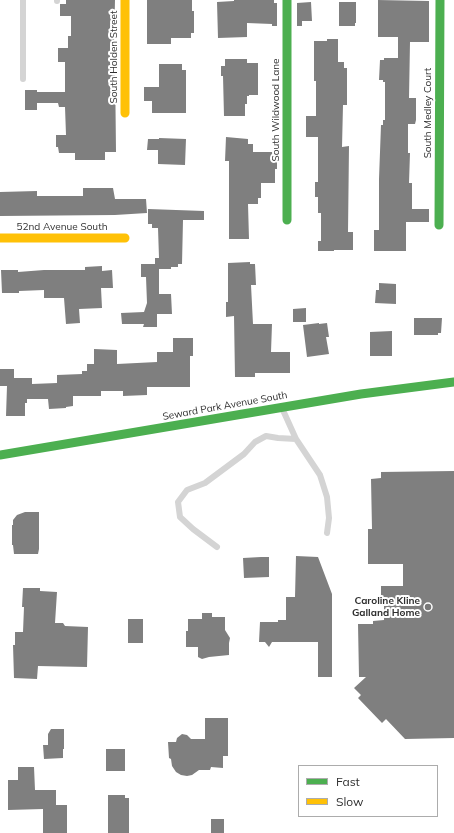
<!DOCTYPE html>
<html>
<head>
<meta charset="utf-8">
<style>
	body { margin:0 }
	#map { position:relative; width:454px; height:833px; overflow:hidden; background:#fff; font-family:Mulish,sans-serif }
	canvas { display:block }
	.legend { position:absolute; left:298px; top:765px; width:140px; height:52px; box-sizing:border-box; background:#fff; border:1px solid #acacac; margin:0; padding:5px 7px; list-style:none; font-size:12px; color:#2f2f2f }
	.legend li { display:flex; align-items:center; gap:8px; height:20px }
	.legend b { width:20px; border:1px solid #acacac }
</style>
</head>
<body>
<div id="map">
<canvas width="454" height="833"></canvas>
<ul class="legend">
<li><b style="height:5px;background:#4caf50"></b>Fast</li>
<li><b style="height:5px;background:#ffc107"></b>Slow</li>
</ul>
</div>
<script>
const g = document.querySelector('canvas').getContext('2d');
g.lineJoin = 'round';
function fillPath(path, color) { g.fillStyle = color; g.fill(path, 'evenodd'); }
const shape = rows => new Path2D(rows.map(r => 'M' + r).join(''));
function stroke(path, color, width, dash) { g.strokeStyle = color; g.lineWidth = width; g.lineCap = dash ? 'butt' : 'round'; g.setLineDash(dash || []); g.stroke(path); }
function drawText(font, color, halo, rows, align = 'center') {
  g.font = font + ' Mulish,sans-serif'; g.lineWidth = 4; g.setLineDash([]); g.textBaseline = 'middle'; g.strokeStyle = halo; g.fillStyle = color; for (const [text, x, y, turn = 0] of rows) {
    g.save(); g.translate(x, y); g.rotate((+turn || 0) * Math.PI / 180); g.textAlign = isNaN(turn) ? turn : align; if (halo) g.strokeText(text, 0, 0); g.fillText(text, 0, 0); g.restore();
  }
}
const building = shape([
	[66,0,115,0,114,44,110,44,110,63,115,63,116,152,105,152,105,160,75,160,75,153,59,153,58,147,56,147,56,135,66,135,65,107,59,107,58,103,37,103,37,110,25,110,25,90,37,90,37,92,65,92,65,62,58,62,58,48,68,48,68,36,71,36,71,16,60,16,60,4,66,4],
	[147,0,192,0,192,11,194,11,194,33,191,33,191,38,171,38,171,44,147,44],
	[234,0,274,0,274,3,277,3,277,26,272,26,272,24,247,23,247,37,218,38,217,2,234,1],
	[378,0,429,1,429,42,410,42,409,98,416,98,416,120,415,124,408,124,408,153,410,153,409,183,412,183,412,209,429,209,429,222,406,222,406,251,374,251,374,230,379,230,379,179,381,125,383,125,383,120,385,120,385,82,383,82,383,80,379,80,380,60,384,60,384,58,398,58,398,37,378,37],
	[311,2,312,21,302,21,302,26,297,26,297,3],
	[339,2,356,2,356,23,355,23,355,26,339,26],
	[327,39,338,39,338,62,344,62,344,68,347,68,347,105,343,105,342,147,349,146,348,232,353,232,353,250,334,250,334,251,318,251,318,241,321,241,321,213,318,213,318,197,315,197,315,182,318,182,318,137,306,137,306,116,316,116,316,81,314,81,314,41,327,41],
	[225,59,247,59,247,63,258,63,258,95,249,95,249,96,247,96,247,104,245,104,245,116,224,116,223,76,221,76,221,66,225,66],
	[159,64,182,64,182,70,186,70,186,113,152,113,152,101,144,101,144,87,159,87],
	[226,137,248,139,248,144,253,144,253,152,277,152,277,169,275,169,275,183,261,183,261,198,258,198,258,204,248,204,249,239,229,239,229,161,225,161],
	[159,138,186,139,185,165,158,164,158,150,147,150,148,139,159,139],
	[83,188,113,188,115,199,146,199,147,213,115,215,0,216,0,192,37,191,37,196,83,196],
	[148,209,204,211,204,220,183,220,182,264,178,264,178,267,171,267,171,269,159,269,159,294,171,294,172,314,157,314,157,327,143,327,144,324,122,324,121,313,144,312,147,303,146,277,141,277,141,264,155,264,155,258,159,258,158,228,152,228,152,224,148,224],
	[250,262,250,264,255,264,256,285,251,285,253,324,272,324,271,352,290,352,290,373,255,373,255,377,235,377,234,316,226,317,226,302,228,302,228,263],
	[102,266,102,271,112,270,113,288,101,288,102,308,79,309,80,323,66,324,64,298,44,298,44,290,19,291,19,293,2,293,1,270,18,270,18,272,44,270,85,270,85,267],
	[379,283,396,284,396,304,375,303,376,290,379,290],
	[306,308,306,322,293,322,293,309],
	[414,318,442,318,441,333,438,333,438,335,414,335],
	[319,323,319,324,327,323,329,337,326,337,329,354,307,357,303,325],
	[392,331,392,356,370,356,370,332],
	[173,338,193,338,193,356,190,356,190,387,147,387,147,395,123,396,123,391,101,391,101,396,73,396,73,406,66,407,66,408,49,409,48,399,27,399,27,403,25,403,25,416,6,416,7,386,0,386,0,369,14,369,14,378,32,378,32,384,57,383,57,375,82,374,82,371,87,371,87,364,94,364,94,349,117,350,117,364,157,362,157,352,173,352],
	[454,471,454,738,405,739,386,719,382,723,358,698,361,695,354,688,366,677,359,677,358,624,373,624,373,621,384,620,384,598,381,598,381,586,403,586,403,564,368,564,368,529,372,529,371,479,381,478,381,472],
	[25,512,39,512,39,549,38,554,14,554,13,545,12,545,12,525,13,525,13,520,17,515],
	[296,556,318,557,332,594,332,677,318,677,318,642,272,642,269,647,265,642,259,642,260,622,278,622,278,620,286,620,286,597,295,597],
	[261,557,269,557,269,577,244,578,243,558],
	[23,588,40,588,40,591,57,592,55,623,63,623,65,626,88,627,87,667,38,666,37,679,14,678,13,645,15,645,15,632,23,632,24,607,22,607],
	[202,613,212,613,212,617,225,617,225,630,230,638,229,643,229,655,209,657,202,659,198,657,198,647,186,647,186,631,188,631,188,619,202,619],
	[128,619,143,619,143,643,128,643],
	[205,718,228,718,228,756,223,756,223,768,211,767,210,770,199,770,192,775,187,776,181,775,176,772,172,766,171,759,169,758,168,742,176,742,177,738,182,734,187,735,191,739,205,739],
	[51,729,64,729,64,749,63,749,63,758,44,759,43,745,48,745,48,734],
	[106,749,125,749,125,771,106,771],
	[18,767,34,767,35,790,56,790,56,805,67,805,67,833,43,833,43,809,8,810,8,780,18,780],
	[108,795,125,795,125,798,129,798,129,833,108,833],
	[211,819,224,819,224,833,211,833]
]);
const lane = shape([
	[57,0,57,1],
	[23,79,23,0],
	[282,408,296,439,320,475,327,497,329,518,327,533],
	[217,547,193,529,180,517,178,502,187,490,205,483,244,454,255,442,266,436,278,438,296,439]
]);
const fast = shape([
	[287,0,287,220],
	[439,225,440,0],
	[0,455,361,394,454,382]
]);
const slow = shape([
	[125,0,125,113],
	[0,238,125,238]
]);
const markers = [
	[428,607,4,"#787878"]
];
const streetNames = [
	["South Holden Street",114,57,-90],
	["South Wildwood Lane",276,110,-90],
	["South Medley Court",428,113,-90],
	["52nd Avenue South",62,227],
	["Seward Park Avenue South",225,406,-10]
];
const poiNames = [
	["Caroline Kline",420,601],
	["Galland Home",420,613]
];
fillPath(building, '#7f7f7f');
stroke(lane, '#d4d4d4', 6);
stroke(fast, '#4caf50', 9);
stroke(slow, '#ffc107', 9);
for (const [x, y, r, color] of markers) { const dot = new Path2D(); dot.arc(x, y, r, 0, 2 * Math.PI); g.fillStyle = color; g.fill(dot); stroke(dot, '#fff', 1.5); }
drawText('10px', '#2f2f2f', '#fff', streetNames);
drawText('bold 10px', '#2f2f2f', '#fff', poiNames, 'right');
</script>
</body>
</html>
